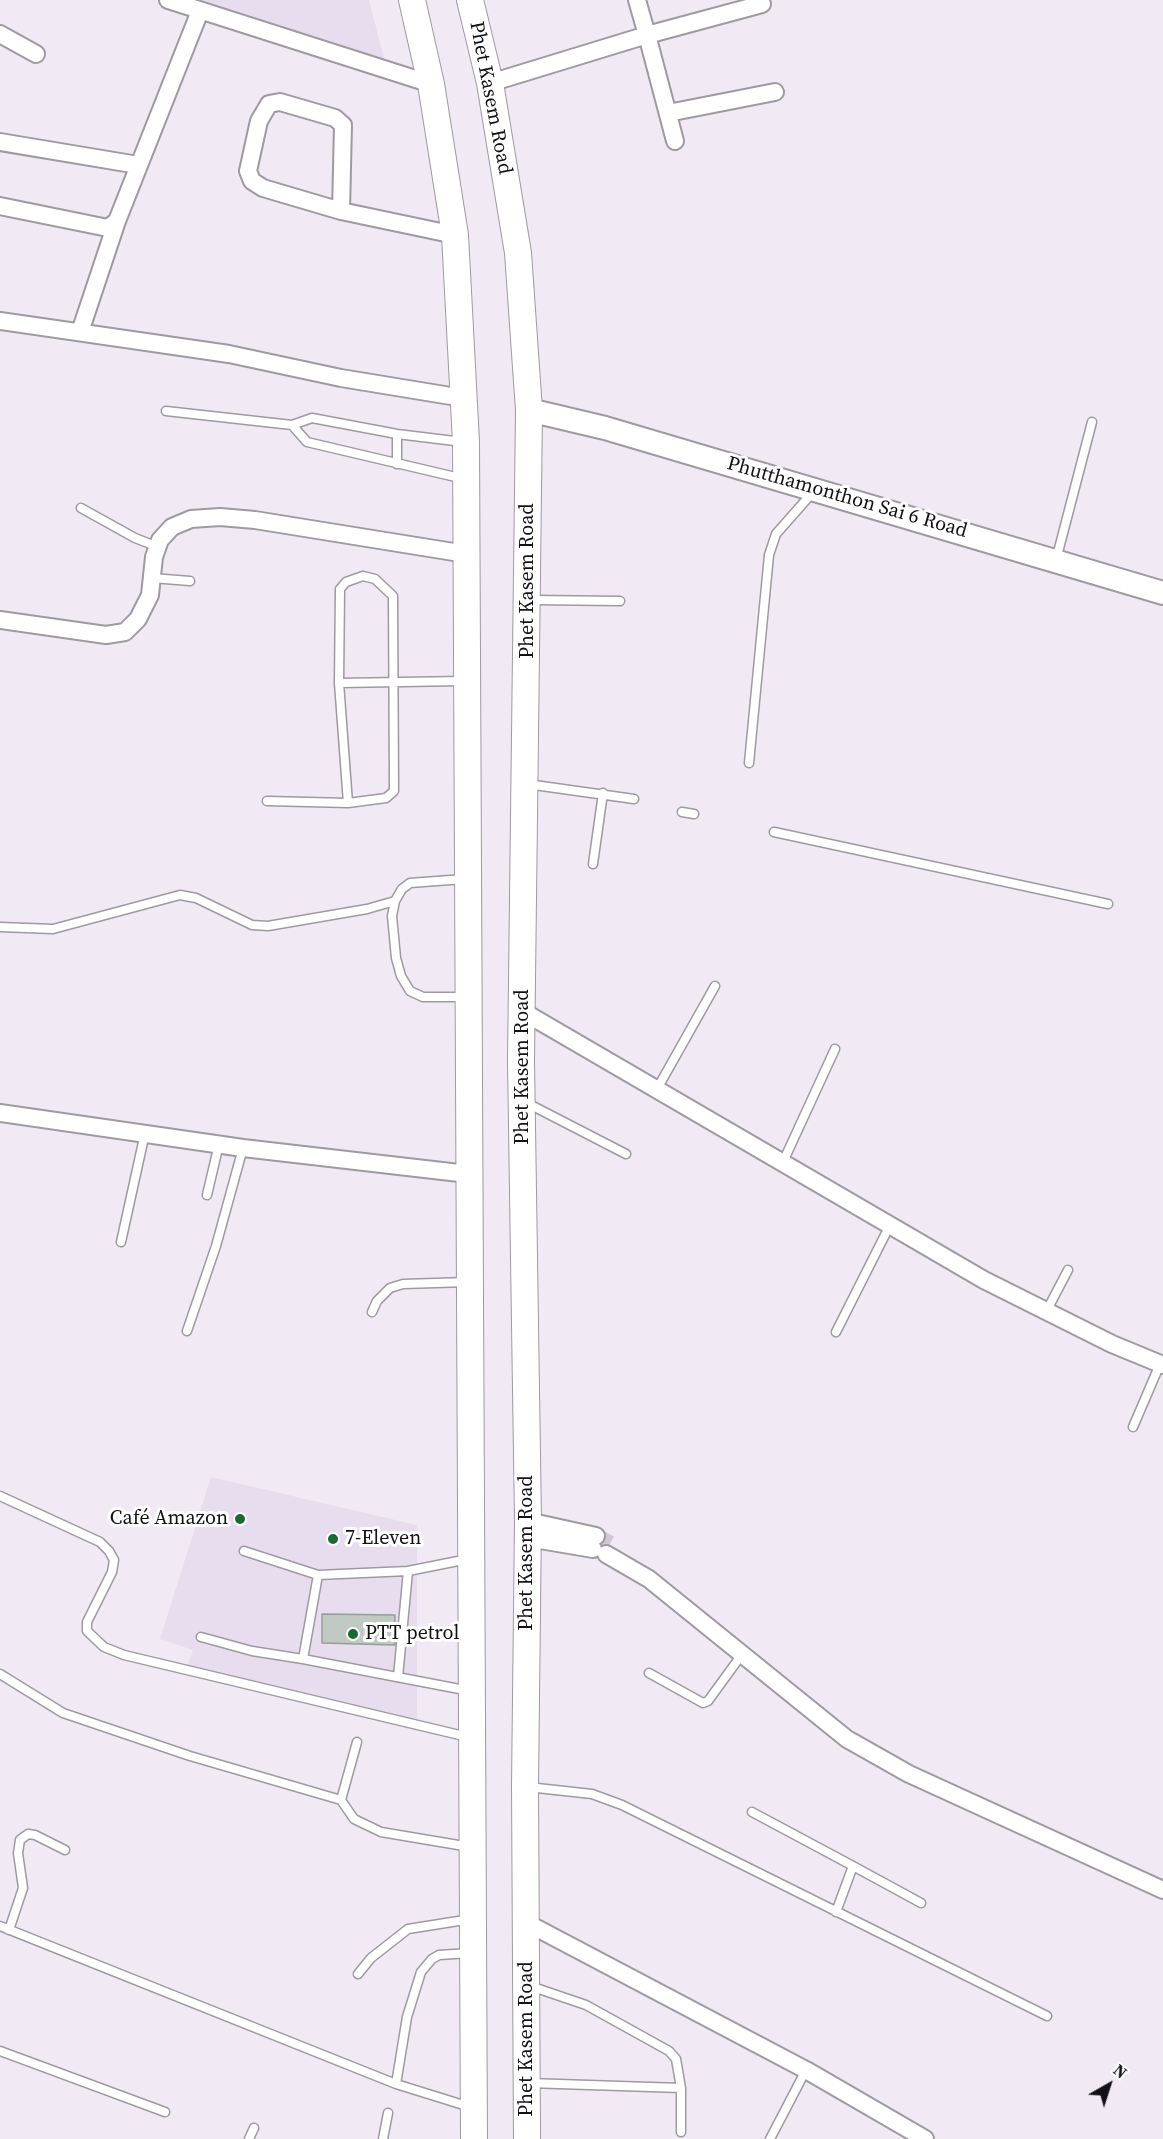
<!DOCTYPE html>
<html>
<head>
<meta charset="utf-8">
<style>
	body { margin:0 }
	#map { position:relative; width:1163px; height:2139px; overflow:hidden; background:#f1eaf4; font-family:"Source Serif 4",serif }
	canvas { display:block }
	.north { position:absolute; left:1079px; top:2055px; width:60px; height:60px; -webkit-text-stroke:4px #fff; paint-order:stroke; rotate:39deg; font-size:16px; font-weight:700; line-height:24px; text-align:center; color:#131114 }
	.north::after { content:''; display:block; margin:auto; width:21px; height:27px; background:#131114; clip-path:polygon(50% 0,100% 100%,50% 72%,0 100%) }
</style>
</head>
<body>
<div id="map">
<canvas width="1163" height="2139"></canvas>
<div class="north">N</div>
</div>
<script>
const g = document.querySelector('canvas').getContext('2d');
g.lineJoin = 'round';
function fillPath(path, color) { g.fillStyle = color; g.fill(path, 'evenodd'); }
const shape = rows => new Path2D(rows.map(r => 'M' + r).join(''));
function stroke(path, color, width, dash) { g.strokeStyle = color; g.lineWidth = width; g.lineCap = dash ? 'butt' : 'round'; g.setLineDash(dash || []); g.stroke(path); }
function drawText(font, color, halo, rows, align = 'center') {
  g.font = font + ' "Source Serif 4",serif'; g.lineWidth = 6; g.setLineDash([]); g.textBaseline = 'middle'; g.strokeStyle = halo; g.fillStyle = color; for (const [text, x, y, turn = 0] of rows) {
    g.save(); g.translate(x, y); g.rotate((+turn || 0) * Math.PI / 180); g.textAlign = isNaN(turn) ? turn : align; if (halo) g.strokeText(text, 0, 0); g.fillText(text, 0, 0); g.restore();
  }
}
const built = shape([
	[179,0,369,0,389,77],
	[211,1477,417,1525,417,1731,186,1670,193,1650,160,1639]
]);
const building = shape([
	[322,1614,395,1615,395,1645,322,1643,322,1614]
]);
const minorTunnel = shape([
	[596,1536,611,1544]
]);
const service = shape([
	[166,411,292,425],
	[463,442,397,434,312,418,292,425,307,442,464,479],
	[397,464,397,434],
	[81,508,135,538,158,547],
	[1056,560,1092,422],
	[363,576,375,579,393,596,394,791,386,798,348,803,339,683,340,589,346,582,363,576],
	[152,578,190,581],
	[531,600,620,601],
	[339,683,464,681],
	[749,763,769,555,776,534,813,492],
	[527,784,634,799],
	[267,801,348,803],
	[682,812,694,814],
	[774,832,1108,904],
	[593,864,603,793],
	[464,879,410,883,402,889,395,901,392,916,396,958,401,976,410,991,423,997,467,997],
	[0,927,53,929,180,895,196,898,252,925,268,926,367,909,395,901],
	[657,1089,715,986],
	[525,1102,626,1154],
	[783,1162,835,1049],
	[207,1195,219,1144],
	[121,1242,145,1133],
	[372,1312,377,1301,390,1288,403,1284,468,1282],
	[1046,1312,1068,1270],
	[187,1331,216,1246,243,1148],
	[836,1332,890,1225],
	[1133,1427,1160,1364],
	[0,1496,100,1542,109,1551,114,1560,112,1572,87,1622,87,1631,104,1647,124,1655,468,1737],
	[244,1551,318,1575],
	[468,1559,408,1571,318,1575,303,1659,470,1691],
	[201,1637,252,1651,303,1659],
	[649,1673,703,1703,708,1701,743,1653],
	[0,1674,63,1713,190,1756,341,1800,354,1819,381,1832,470,1847],
	[398,1677,408,1571],
	[528,1787,592,1794,622,1805,1047,2016],
	[341,1800,357,1742],
	[752,1812,853,1866,836,1912],
	[853,1866,921,1903],
	[0,1926,396,2084,470,2107],
	[9,1930,23,1888,18,1853,20,1840,28,1834,35,1835,65,1850],
	[358,1974,371,1958,408,1929,471,1919],
	[530,1986,586,2005,669,2051,676,2059,681,2088,681,2132],
	[0,2051,165,2112],
	[528,2083,681,2088],
	[396,2084,407,2017,421,1972,432,1959,439,1955,470,1953],
	[249,2139,254,2128],
	[383,2139,388,2113],
	[770,2139,806,2070]
]);
const minor = shape([
	[168,0,431,84],
	[0,34,36,54],
	[490,83,647,35,637,0],
	[668,113,775,92],
	[675,141,647,35,762,4],
	[0,142,138,165],
	[0,206,108,228,117,221,200,11],
	[341,211,343,125,335,118,280,102,269,104,259,121,248,171,252,181,263,188,341,211,455,235],
	[0,321,229,354,341,378,463,398],
	[80,332,117,221],
	[0,620,106,635,125,632,138,619,150,595,154,557,160,540,172,527,191,519,220,517,255,520,466,554],
	[522,1011,984,1280,1112,1344,1163,1365],
	[0,1113,243,1148,468,1174],
	[528,1521,596,1536],
	[528,1538,593,1549],
	[606,1554,649,1579,847,1739,909,1774,1163,1890],
	[527,1923,806,2070,925,2139]
]);
const secondary = shape([
	[529,410,605,428,1163,593]
]);
const primary = shape([
	[412,0,431,84,455,235,466,442,474,2139],
	[470,0,490,83,518,253,529,410,521,1060,528,1521,525,1787,527,2139]
]);
const markers = [
	[240,1519,6,"#1b6735"],
	[333,1539,6,"#1b6735"],
	[353,1634,6,"#1b6735"]
];
const streetNames = [
	["Phet Kasem Road",490,98,79],
	["Phutthamonthon Sai 6 Road",847,498,16],
	["Phet Kasem Road",528,581,-90],
	["Phet Kasem Road",523,1067,-90],
	["Phet Kasem Road",527,1553,-90],
	["Phet Kasem Road",527,2039,-90]
];
const poiNames = [
	["Café Amazon",228,1519,"right"],
	["7-Eleven",345,1539],
	["PTT petrol",365,1634]
];
fillPath(built, '#e8ddee');
fillPath(building, '#c0cac2');
stroke(building, '#959e96', 1.5);
stroke(minorTunnel, '#d0c9d2', 16, [16, 8]);
stroke(service, '#9f99a2', 11);
stroke(minor, '#9f99a2', 20);
stroke(secondary, '#9f99a2', 26);
stroke(primary, '#9f99a2', 28);
stroke(service, '#fff', 8);
stroke(minor, '#fff', 16);
stroke(secondary, '#fff', 22);
stroke(primary, '#fff', 26);
for (const [x, y, r, color] of markers) { const dot = new Path2D(); dot.arc(x, y, r, 0, 2 * Math.PI); g.fillStyle = color; g.fill(dot); stroke(dot, '#fff', 2); }
drawText('20px', '#131114', '#fff', streetNames);
drawText('20px', '#131114', '#fff', poiNames, 'left');
</script>
</body>
</html>
